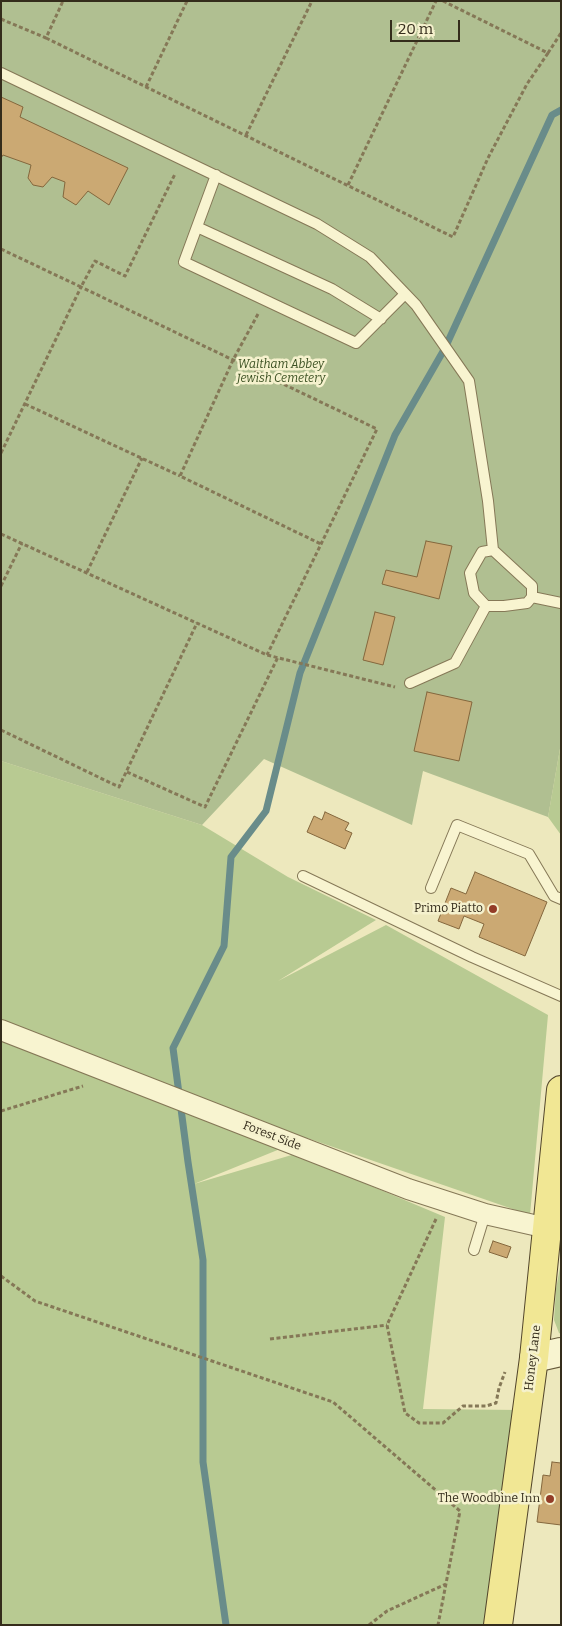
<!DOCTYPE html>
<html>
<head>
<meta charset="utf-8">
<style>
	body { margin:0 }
	#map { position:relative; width:562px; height:1626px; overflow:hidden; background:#ede8bd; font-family:Bitter,serif }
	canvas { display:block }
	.frame { position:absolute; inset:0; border:2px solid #342c1b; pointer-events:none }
	.scale { position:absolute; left:390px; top:20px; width:70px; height:22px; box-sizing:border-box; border:2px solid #342c1b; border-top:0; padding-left:6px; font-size:15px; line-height:18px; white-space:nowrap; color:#342c1b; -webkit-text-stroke:4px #f5f1cd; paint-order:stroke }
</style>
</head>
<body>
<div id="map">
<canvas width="562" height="1626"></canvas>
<div class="frame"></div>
<div class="scale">20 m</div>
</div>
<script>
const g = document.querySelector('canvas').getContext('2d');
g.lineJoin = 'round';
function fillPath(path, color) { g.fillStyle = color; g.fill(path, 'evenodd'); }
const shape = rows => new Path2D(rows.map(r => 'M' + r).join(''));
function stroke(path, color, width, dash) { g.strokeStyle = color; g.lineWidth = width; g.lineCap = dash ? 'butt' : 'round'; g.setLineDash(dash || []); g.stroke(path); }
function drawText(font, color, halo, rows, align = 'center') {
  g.font = font + ' Bitter,serif'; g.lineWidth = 5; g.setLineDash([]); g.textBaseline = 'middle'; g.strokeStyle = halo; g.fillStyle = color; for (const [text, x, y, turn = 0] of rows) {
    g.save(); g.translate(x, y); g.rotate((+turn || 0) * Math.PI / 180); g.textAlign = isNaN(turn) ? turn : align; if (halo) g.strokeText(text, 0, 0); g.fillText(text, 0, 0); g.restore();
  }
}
const green = shape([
	[561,743,561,835,548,817],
	[1,761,202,825,288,877,376,920,278,981,386,925,548,1015,530,1215,307,1138,194,1184,295,1154,445,1217,423,1409,519,1410,486,1625,1,1625],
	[561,1262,561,1334,559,1333,554,1320,556,1289]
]);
const cemetery = shape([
	[1,1,561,1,561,743,548,817,423,771,412,825,264,759,202,825,1,761]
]);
const stream = shape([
	[226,1625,203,1462,203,1260,188,1162,173,1048,224,946,231,857,266,811,300,673,395,435,445,348,552,115,561,110]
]);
const building = shape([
	[1,97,23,107,20,117,128,168,109,205,88,191,76,205,63,197,65,182,52,177,43,187,33,185,28,178,31,165,3,155,1,158,1,97],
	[426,541,452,546,439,599,382,584,386,570,417,577,426,541],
	[375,612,395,617,383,665,363,660,375,612],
	[427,692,472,702,459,761,414,751,427,692],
	[325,812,349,823,345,830,352,833,345,849,307,832,314,816,322,820,325,812],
	[475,872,547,902,525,956,479,937,484,924,464,916,459,929,438,921,451,888,466,894,475,872],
	[493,1241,511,1247,507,1258,489,1252,493,1241],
	[552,1462,561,1463,561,1525,537,1522,543,1475,550,1476,552,1462]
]);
const path = shape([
	[443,1,548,53,561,33],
	[1,19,46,38,63,1],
	[46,38,453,237,488,158,527,84,548,53],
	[146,87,187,1],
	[246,135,312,1],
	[348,185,436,1],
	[1,249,81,287,95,261,125,276,175,174],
	[258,314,233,360,180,476,321,544],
	[25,404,180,476],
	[1,453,81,287,377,429,267,655],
	[1,534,267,655,395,687],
	[87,572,142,458],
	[1,586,22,543],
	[1,730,119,787,197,623],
	[127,772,205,807,278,657],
	[1,1111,83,1086],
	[436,1219,387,1325,405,1413,419,1423,443,1423,463,1406,486,1406,496,1403,499,1388,505,1372],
	[1,1276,35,1301,333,1402,460,1511,438,1625],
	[270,1339,387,1325],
	[369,1625,387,1611,446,1584]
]);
const lane = shape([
	[1,73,317,224,370,257,416,305,469,381,488,501,493,550],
	[216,175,184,262,356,343,405,294],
	[197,227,332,289,381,319],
	[493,550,532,586,532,597,527,603,504,606,486,606,474,593,470,573,482,552,493,550],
	[532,597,561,603],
	[410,683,455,663,486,606],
	[303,876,472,957,561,996],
	[431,888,457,825,529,854,554,896,561,899],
	[474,1250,485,1214]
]);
const street = shape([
	[1,1030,408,1189,485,1214,547,1228]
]);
const secondary = shape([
	[534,1358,561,1352]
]);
const primary = shape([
	[498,1625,534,1358,561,1090]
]);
const markers = [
	[493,909,5,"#933c27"],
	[550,1499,5,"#933c27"]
];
const parkNames = [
	["Waltham Abbey",281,365],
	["Jewish Cemetery",281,379]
];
const poiNames = [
	["Primo Piatto",483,909],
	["The Woodbine Inn",540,1499]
];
const streetNames = [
	["Forest Side",272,1136,21],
	["Honey Lane",533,1358,-83]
];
fillPath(green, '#b8ca92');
fillPath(cemetery, '#b0bf91');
stroke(stream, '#698c8a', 7);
fillPath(building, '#cba973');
stroke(building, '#84673d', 1);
stroke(lane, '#857857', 12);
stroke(street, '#857857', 22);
stroke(secondary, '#66593a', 30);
stroke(primary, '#52452b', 30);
stroke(path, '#857857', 3, [4, 2.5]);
stroke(lane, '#f8f4d0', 10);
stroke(street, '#f8f4d0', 20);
stroke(secondary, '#f8f4d0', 28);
stroke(primary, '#f1e794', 28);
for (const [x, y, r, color] of markers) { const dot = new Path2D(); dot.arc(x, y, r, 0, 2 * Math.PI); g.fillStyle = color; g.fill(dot); stroke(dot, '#f5f1cd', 2); }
drawText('italic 12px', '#3b5022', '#f5f1cd', parkNames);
drawText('12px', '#342c1b', '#f5f1cd', poiNames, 'right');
drawText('12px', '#342c1b', '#f5f1cd', streetNames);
</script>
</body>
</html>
